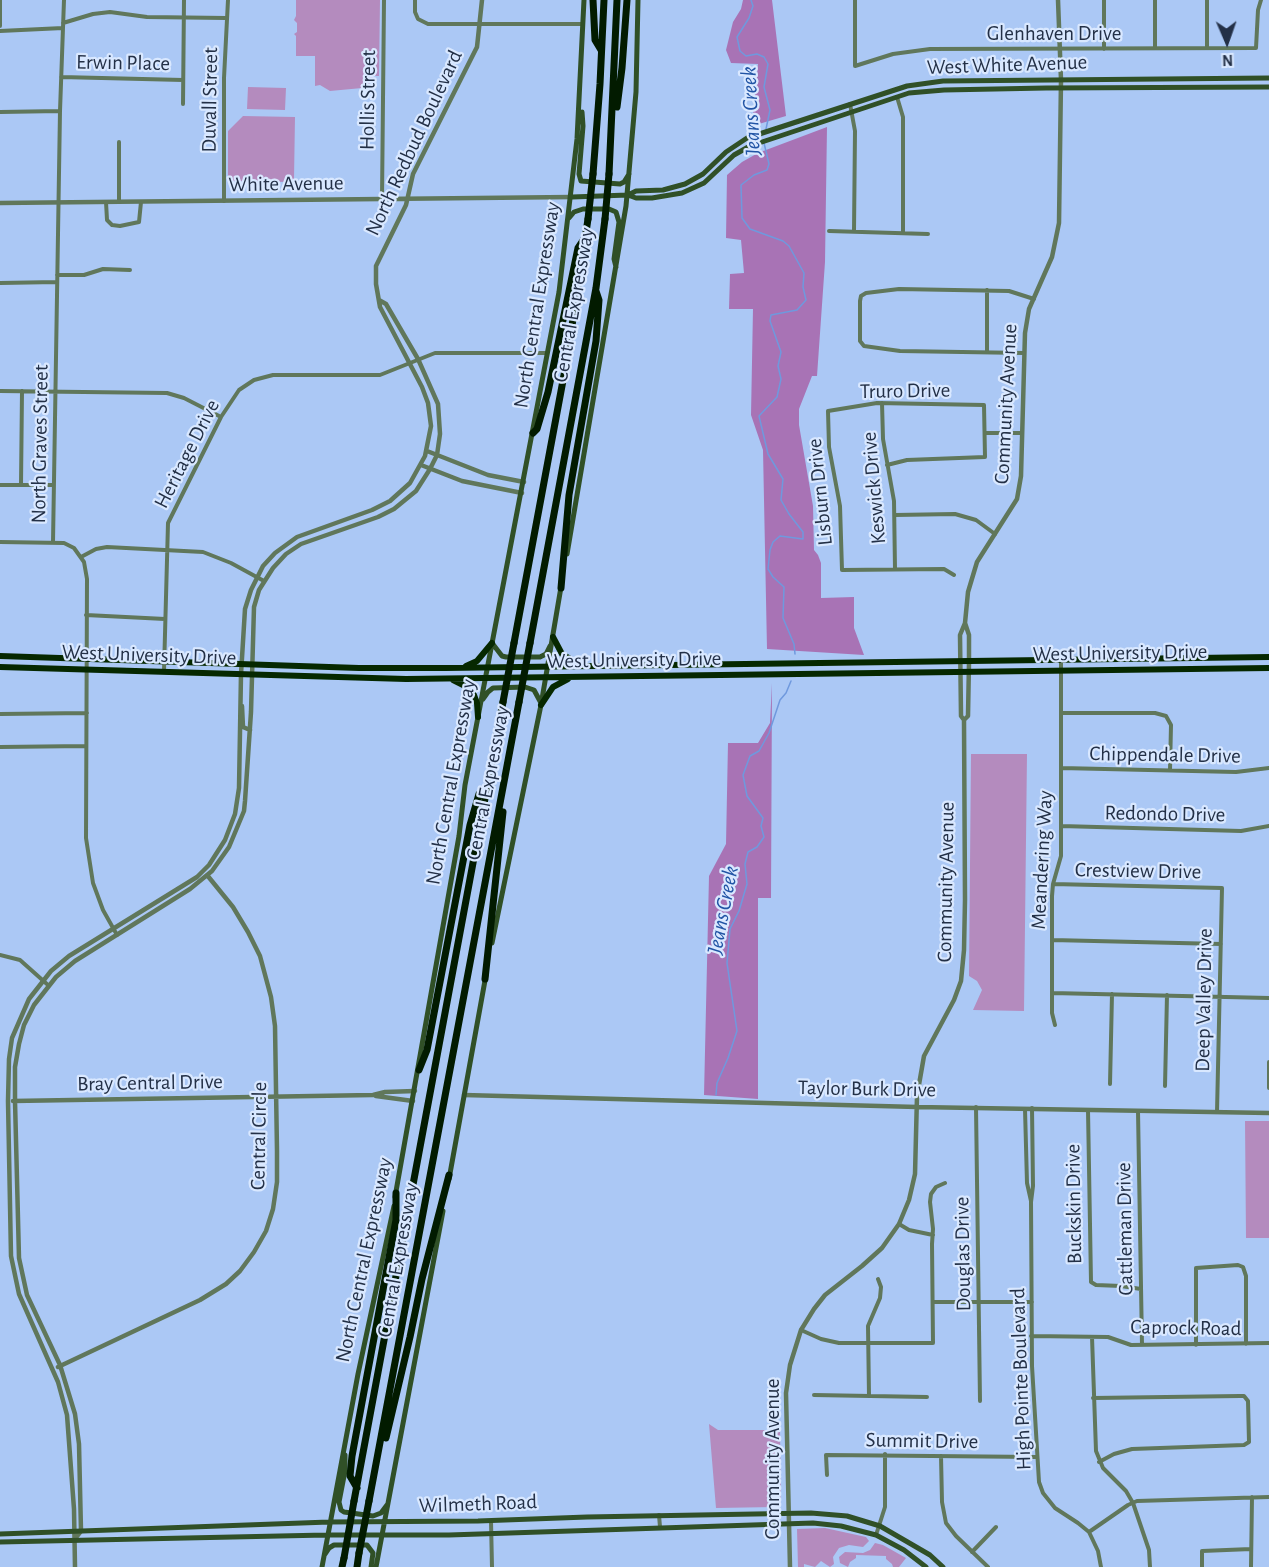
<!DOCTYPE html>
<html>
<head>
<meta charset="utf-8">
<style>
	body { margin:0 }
	#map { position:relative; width:1269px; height:1567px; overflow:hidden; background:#abc8f5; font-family:"Alegreya Sans",sans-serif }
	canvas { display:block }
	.north { position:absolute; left:1197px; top:12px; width:60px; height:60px; -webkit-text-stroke:4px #d9e8ff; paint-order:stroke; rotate:178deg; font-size:16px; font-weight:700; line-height:24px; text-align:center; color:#233047 }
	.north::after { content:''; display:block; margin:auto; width:21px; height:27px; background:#233047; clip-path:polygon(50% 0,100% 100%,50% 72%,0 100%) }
</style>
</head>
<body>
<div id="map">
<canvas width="1269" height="1567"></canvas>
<div class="north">N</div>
</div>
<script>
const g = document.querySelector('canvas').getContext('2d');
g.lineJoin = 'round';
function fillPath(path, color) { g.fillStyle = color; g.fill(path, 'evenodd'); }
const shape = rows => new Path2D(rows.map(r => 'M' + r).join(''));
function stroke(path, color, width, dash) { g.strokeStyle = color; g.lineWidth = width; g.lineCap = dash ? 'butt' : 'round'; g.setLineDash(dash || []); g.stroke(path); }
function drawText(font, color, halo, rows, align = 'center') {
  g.font = font + ' "Alegreya Sans",sans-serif'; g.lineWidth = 4.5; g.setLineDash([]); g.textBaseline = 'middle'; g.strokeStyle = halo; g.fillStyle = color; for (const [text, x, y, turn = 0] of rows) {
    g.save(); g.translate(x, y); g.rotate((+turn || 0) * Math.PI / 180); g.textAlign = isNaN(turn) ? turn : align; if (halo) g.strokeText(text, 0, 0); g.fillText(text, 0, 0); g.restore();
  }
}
const green = shape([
	[296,0,380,0,379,76,373,76,369,85,362,88,330,91,320,85,315,86,315,56,296,56,296,36,294,34,297,32,297,23,294,20,296,16],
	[248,87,286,88,285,110,247,109],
	[243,116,295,117,294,179,290,182,228,181,228,131],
	[971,754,1027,754,1024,1011,973,1010,982,990,977,981,969,976],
	[1245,1121,1269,1121,1269,1238,1246,1238],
	[709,1424,718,1430,776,1430,780,1432,781,1503,777,1504,775,1507,716,1508],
	[825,1528,866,1537,869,1541,863,1547,849,1545,839,1548,833,1557,834,1564,830,1567,821,1561,815,1567,804,1564,804,1567,798,1567,797,1529],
	[875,1543,883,1545,906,1558,899,1567,893,1567,892,1564,886,1559,886,1556,856,1555,856,1558,850,1562,848,1567,840,1563,839,1557,845,1552,863,1553,870,1550]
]);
const forest = shape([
	[743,0,772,0,786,116,752,126,758,64,731,63,726,50,733,22,741,9],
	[827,127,825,262,817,376,812,376,799,409,799,425,813,506,814,550,818,555,821,563,821,598,854,597,854,628,864,655,767,649,763,450,751,415,753,309,729,309,730,274,744,273,741,240,726,238,727,175,742,162,758,153],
	[772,683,771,898,758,898,758,1099,704,1095,709,876,726,844,728,743,758,743,770,723]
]);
const stream = shape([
	[751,0,753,6,749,18,737,37,740,51,746,56,757,54,764,57,768,64,764,87,770,110,766,129],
	[764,143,769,164,767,170,754,175,741,185,742,218,750,229,783,241,789,246,804,273,803,287,806,300,797,310,771,315,770,321,781,352,778,366,781,379,777,397,759,416,768,454,783,479,781,500,789,514,803,532,803,539,780,536,773,542,770,550,768,569,773,577,784,587,783,618,794,644,795,654],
	[716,1095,717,1083,728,1058,737,1031,727,963,730,929,739,911,747,884,745,864,748,852,757,847,764,837,761,826,763,818,747,796,743,775,750,756,759,751,769,733,780,700,786,693,791,681]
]);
const minor = shape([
	[415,0,415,12,418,19,428,24,583,24],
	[855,0,855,66,893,54,930,49,1256,48,1258,10,1261,0],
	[1155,0,1155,48],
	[63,23,93,14,110,12,147,17,226,18],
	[0,26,0,0],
	[0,31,63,28],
	[1207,48,1207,0],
	[1104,49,1104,0],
	[61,77,183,80],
	[897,97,903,117,903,233],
	[183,104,184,0],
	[850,104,855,131,854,231],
	[0,112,60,111],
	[119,142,119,202],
	[382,199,384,0],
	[224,201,224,78,228,0],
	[106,202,107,220,112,225,120,226,139,222,141,202],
	[829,231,928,234],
	[57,275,84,275,103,269,130,270],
	[0,283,57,282],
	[987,352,987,290],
	[1024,353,900,351,864,346,860,341,860,301,861,296,866,293,899,289,1009,291,1034,299],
	[0,391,167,393,184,398,221,417],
	[882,403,883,439,894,501,895,569],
	[985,433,1022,433],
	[887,465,907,460,985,457,984,405,877,403,828,411,829,447,840,506,842,570,944,569,954,575],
	[0,485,54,485],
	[21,485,22,391],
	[895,515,955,514,976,520,995,534],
	[0,542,64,543,74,548,84,562,87,579,86,838,93,883,103,910,117,935],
	[53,542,60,111,64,0],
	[81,557,96,549,107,547,203,552,231,563,264,581],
	[86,615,165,619],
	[164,671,168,523,221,417,239,390,254,380,273,375,380,375,435,353,547,353],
	[1061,713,1155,713,1166,716,1171,725,1170,770],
	[0,714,87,713],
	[0,747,86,746],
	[1061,768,1236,772,1269,768],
	[1061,826,1241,831,1269,826],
	[1053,884,1222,888,1217,1112],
	[1052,940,1221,944],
	[0,955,20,960,48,985],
	[1052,993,1269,998],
	[1055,1025,1052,1013,1052,896,1053,884,1061,856,1061,660],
	[1269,1062,1269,1088],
	[1110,1084,1112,994],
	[1165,1086,1167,995],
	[976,1107,980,1401],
	[1032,1108,1033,1186,1031,1202,1032,1366,1039,1482,1043,1493,1055,1508,1078,1523,1089,1532,1098,1551,1101,1567],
	[1025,1109,1027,1183,1031,1201],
	[1088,1110,1091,1282,1096,1285,1121,1286,1141,1289],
	[1138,1111,1142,1345],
	[899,1224,909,1230,933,1235],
	[933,1302,1032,1302],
	[801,1330,821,1339,839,1343,933,1343,932,1244,933,1229,930,1202,931,1194,936,1187,945,1183],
	[1031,1336,1108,1337,1131,1345,1269,1343],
	[1092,1337,1096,1451,1103,1468,1126,1491,1133,1503,1149,1550,1150,1567],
	[1196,1345,1196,1268,1238,1265,1243,1267,1246,1276,1246,1344],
	[814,1395,927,1397],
	[869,1396,868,1326,880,1298,881,1287,878,1279],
	[1093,1398,1240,1396,1244,1396,1248,1401,1249,1442,1244,1445,1132,1449,1114,1454,1099,1462],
	[941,1456,942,1502,946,1523,956,1536,988,1567],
	[827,1475,826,1455,1037,1457],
	[659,1515,660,1527],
	[491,1521,492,1567],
	[1089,1532,1128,1505,1137,1501,1269,1497],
	[876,1535,885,1507,885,1454],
	[972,1552,996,1527],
	[1202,1567,1202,1551,1251,1549],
	[1251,1567,1252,1497]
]);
const tertiary = shape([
	[0,203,572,197],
	[427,451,488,475,524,482],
	[421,465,462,481,522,493],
	[242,706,243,727,250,730],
	[964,720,968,716,969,662,969,635,965,623],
	[464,1095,917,1107,1269,1113],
	[376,1096,413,1101],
	[13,1101,373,1095,385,1092,415,1091],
	[58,1367,200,1300,226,1284,240,1271,254,1252,266,1231,273,1209,277,1182,277,1151,275,1026,271,997,260,956,248,932,233,907,207,875],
	[74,1540,81,1531,79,1444,75,1414,60,1365,27,1295,19,1258,15,1101,15,1067,19,1044,24,1025,34,1005,56,977,75,961,190,889,212,871,229,847,244,811,245,801,251,712,254,607,259,590,273,568,286,554,301,544,378,517,394,509,416,491,430,469,437,455,440,434,438,404,418,359,386,304,379,300],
	[75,1567,74,1509,67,1415,58,1382,19,1294,11,1256,8,1101,9,1059,12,1038,29,999,51,971,69,956,197,877,209,865,225,840,235,814,239,788,241,674,245,609,251,590,263,566,275,553,297,537,372,510,390,501,410,483,425,456,431,426,428,403,422,387,380,307,376,284,376,266,406,205,413,174,477,47,482,0],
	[790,1567,786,1393,790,1365,801,1330,814,1309,825,1295,862,1266,882,1248,899,1224,909,1200,915,1174,917,1096,924,1056,954,1000,961,981,964,950,965,900,964,720,961,716,960,635,965,623,968,592,977,562,1017,499,1021,476,1025,333,1029,309,1052,257,1059,223,1061,80,1058,0]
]);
const secondary = shape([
	[582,112,583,126,579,174,581,181,620,184,624,182,629,174],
	[628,195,636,191,663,190,685,184,703,174,726,152,747,138,907,86,943,81,1269,78],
	[572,197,628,195,636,198,652,198,682,193,704,183,734,155,750,146,909,93,944,90,1046,88,1269,87],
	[569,218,574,212,583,209,609,209,616,212,619,222,614,259,616,267],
	[567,554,626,206,636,92,638,0],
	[492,643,502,656,506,657,540,657,546,654,550,646],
	[483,699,488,692,493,688,525,687,534,690,541,703],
	[492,943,541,705,561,587],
	[449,1179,486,975],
	[395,1197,459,836,465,785,559,292,577,139,584,0],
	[345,1455,345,1471,339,1502,341,1510,344,1512,373,1516,381,1513,387,1505],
	[0,1534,329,1522,478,1521,587,1517,811,1513,847,1516,880,1526,930,1555,943,1567],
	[0,1542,326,1535,449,1535,813,1523,841,1526,876,1535,904,1550,926,1567],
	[325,1554,329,1548,334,1545,367,1545,373,1553,371,1567],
	[322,1567,358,1374,394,1206],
	[376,1567,443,1211]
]);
const trunk = shape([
	[553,637,562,654,579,664],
	[0,656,359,668,446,668,1269,657],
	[466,666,477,661,492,643],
	[0,667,406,679,1269,668],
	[453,680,467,687,474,695,477,703,478,717],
	[541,705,553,687,568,679]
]);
const motorway = shape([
	[593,0,595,40,601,50],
	[617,107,622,68,627,0],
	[593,174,600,84,604,0],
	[609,174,617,0],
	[533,433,537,429,548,392,578,248,584,239],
	[561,588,569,495,596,341,599,300,596,291],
	[514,643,567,359,588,219],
	[530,643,596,288,605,219],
	[485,979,503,812],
	[419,1070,427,1050,470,825,479,794,487,786],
	[386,1438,410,1337,422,1279,449,1175],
	[357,1488,350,1476,352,1456,396,1220,396,1193],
	[354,1501,503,702],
	[369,1501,519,702],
	[342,1567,344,1558],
	[357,1567,359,1553]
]);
const motorwayBridge = shape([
	[588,219,593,174],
	[605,219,609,174],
	[503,702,514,643],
	[519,702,530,643],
	[359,1553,369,1501],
	[344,1558,354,1501]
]);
const streetNames = [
	["Glenhaven Drive",1054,34],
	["Erwin Place",123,63,1],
	["West White Avenue",1007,65,-2],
	["Duvall Street",210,100,-89],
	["Hollis Street",368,100,-89],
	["North Redbud Boulevard",414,143,-65],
	["White Avenue",286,184,-1],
	["North Central Expressway",537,305,-81],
	["Central Expressway",574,305,-80],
	["Truro Drive",905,391,-1],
	["Community Avenue",1006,404,-87],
	["North Graves Street",40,444,-89],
	["Heritage Drive",187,454,-63],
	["Keswick Drive",874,488,-95],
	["Lisburn Drive",820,492,-96],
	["West University Drive",1120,653,-1],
	["West University Drive",149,655,2],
	["West University Drive",634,660,-1],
	["Chippendale Drive",1165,755,1],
	["North Central Expressway",451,782,-80],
	["Central Expressway",488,783,-79],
	["Redondo Drive",1165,814,1],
	["Meandering Way",1042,860,-87],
	["Crestview Drive",1138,871,1],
	["Community Avenue",946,882,-89],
	["Deep Valley Drive",1204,1000,-89],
	["Bray Central Drive",150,1083,-1],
	["Taylor Burk Drive",867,1089,1],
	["Central Circle",259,1136,-89],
	["Buckskin Drive",1074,1204,-91],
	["Cattleman Drive",1125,1229,-91],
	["Douglas Drive",963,1254,-91],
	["North Central Expressway",364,1260,-78],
	["Central Expressway",398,1260,-80],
	["Caprock Road",1186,1328,1],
	["High Pointe Boulevard",1021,1379,-92],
	["Summit Drive",922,1441,1],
	["Community Avenue",773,1459,-90],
	["Wilmeth Road",478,1504,-2]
];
const waterNames = [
	["Jeans Creek",751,111,-93],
	["Jeans Creek",723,910,-79]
];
fillPath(green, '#b48bbe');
fillPath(forest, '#a873b5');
stroke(stream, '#6f99de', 1.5);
stroke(minor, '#60775b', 4);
stroke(tertiary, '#60775b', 4.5);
stroke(secondary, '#305027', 5);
stroke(trunk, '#062800', 6);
stroke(motorway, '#021b00', 7);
stroke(motorwayBridge, '#021b00', 7);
drawText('21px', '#233047', '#d9e8ff', streetNames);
drawText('italic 22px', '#2154a5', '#d9e8ff', waterNames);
</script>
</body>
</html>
